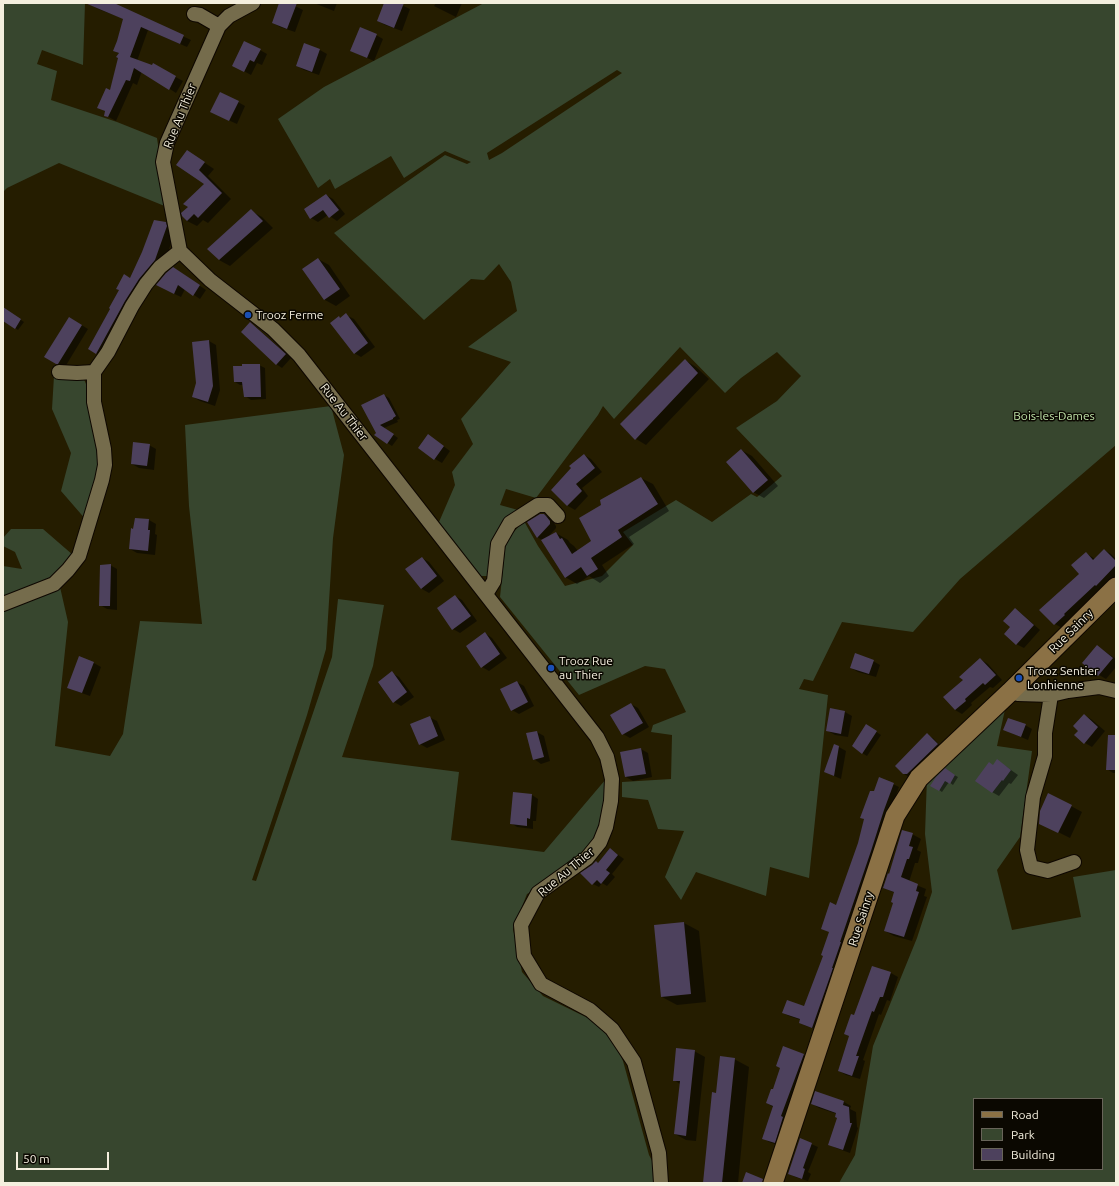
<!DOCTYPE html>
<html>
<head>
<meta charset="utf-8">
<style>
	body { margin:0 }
	#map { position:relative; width:1119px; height:1186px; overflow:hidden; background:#251d00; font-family:Ubuntu,sans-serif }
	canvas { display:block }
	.frame { position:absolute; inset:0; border:4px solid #f4efde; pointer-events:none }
	.legend { position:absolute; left:973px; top:1098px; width:130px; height:72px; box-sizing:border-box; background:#0b0801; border:1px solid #686459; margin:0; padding:5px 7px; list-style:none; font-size:12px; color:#f4efde }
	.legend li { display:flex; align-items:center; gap:8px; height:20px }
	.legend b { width:20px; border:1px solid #686459 }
	.scale { position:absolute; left:16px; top:1152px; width:93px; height:18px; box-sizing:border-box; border:2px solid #f4efde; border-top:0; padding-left:5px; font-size:12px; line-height:14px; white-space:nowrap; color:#f4efde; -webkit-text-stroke:3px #0b0801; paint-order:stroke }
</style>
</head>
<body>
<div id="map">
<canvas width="1119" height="1186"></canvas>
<div class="frame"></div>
<ul class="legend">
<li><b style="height:5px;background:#8b7145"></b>Road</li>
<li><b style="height:11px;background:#37462e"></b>Park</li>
<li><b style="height:11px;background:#4d415d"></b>Building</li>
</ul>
<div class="scale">50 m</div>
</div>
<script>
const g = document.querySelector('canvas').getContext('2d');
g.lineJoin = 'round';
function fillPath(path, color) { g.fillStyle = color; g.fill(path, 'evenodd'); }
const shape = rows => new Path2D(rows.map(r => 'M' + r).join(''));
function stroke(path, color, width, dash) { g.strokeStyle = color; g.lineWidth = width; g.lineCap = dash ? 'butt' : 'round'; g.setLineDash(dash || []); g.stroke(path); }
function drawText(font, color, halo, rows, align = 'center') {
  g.font = font + ' Ubuntu,sans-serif'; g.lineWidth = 3; g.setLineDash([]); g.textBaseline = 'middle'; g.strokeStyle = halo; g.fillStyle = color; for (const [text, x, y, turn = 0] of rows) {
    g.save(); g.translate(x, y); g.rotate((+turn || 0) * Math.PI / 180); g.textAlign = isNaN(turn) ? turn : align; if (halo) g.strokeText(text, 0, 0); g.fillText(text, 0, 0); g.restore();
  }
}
const green = shape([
	[3,3,85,3,83,65,42,50,37,64,57,71,51,100,117,122,157,138,167,207,59,163,7,188,3,192],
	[484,3,1116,3,1116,445,960,579,913,632,842,622,813,681,804,679,799,689,828,695,809,878,770,867,766,896,696,872,681,900,665,877,684,831,658,829,648,800,622,797,622,782,671,779,672,735,651,732,653,725,686,712,665,669,645,666,579,695,500,597,506,540,524,521,538,546,565,586,602,576,633,545,623,532,676,500,712,522,751,494,757,497,782,476,736,428,777,401,801,376,777,352,741,378,725,393,680,347,614,419,603,406,598,415,536,498,506,489,500,505,518,510,490,576,478,576,439,522,455,485,452,472,473,444,461,419,511,362,468,347,517,311,511,282,499,264,484,280,471,279,424,320,334,233,445,155,467,164,471,162,445,151,404,178,391,156,335,189,330,179,318,188,278,119,324,87],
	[617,70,622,73,502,153,489,160,487,153],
	[54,376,83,377,105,428,87,521,61,491,71,453,52,409],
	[331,406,344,455,333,538,326,649,307,715,252,880,256,881,332,657,338,599,384,605,373,666,342,757,459,772,451,840,544,852,606,779,608,788,593,847,550,882,527,894,513,929,522,972,543,996,596,1022,615,1044,623,1061,649,1155,657,1170,656,1183,3,1183,3,566,22,569,15,552,3,546,3,538,11,529,43,529,73,555,60,587,68,622,55,746,110,756,123,734,140,621,202,624,189,506,185,425],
	[1006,705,997,746,1032,751,1020,837,997,870,1012,930,1081,917,1073,877,1116,870,1116,1183,839,1183,855,1155,873,1046,917,938,932,892,925,834,927,777],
	[974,1099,1102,1099,1102,1169,974,1169]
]);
const shadow = shape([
	[92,3,110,3,191,40,187,47,148,30,137,61,152,66,153,65,183,81,176,93,142,71,137,85,133,83,116,121,105,115,106,112,98,107,111,91,120,54,114,51,124,19,98,9,91,5],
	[280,3,289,3,303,10,295,32,280,27,273,23],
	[314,3,337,3,334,11],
	[385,3,397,3,410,9,402,31,385,25,378,21],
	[436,3,462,3,456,17,434,6],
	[376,35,383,39,374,61,351,51],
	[304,44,320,50,327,54,319,75,304,70,297,66],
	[260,50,267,54,262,65,257,63,251,75,240,69],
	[238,102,245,106,237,124,219,116],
	[187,151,214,169,208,176,231,199,208,223,203,220,197,226,187,221,183,216,206,183],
	[326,195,333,199,345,214,337,221,328,215,318,222,311,218],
	[251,211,262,217,273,228,230,266,219,260],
	[166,223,174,229,175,231,164,265,105,358,89,349,120,290,130,279],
	[318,259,329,265,350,296,336,306,325,300,303,269],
	[181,273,206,290,200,299,185,289,181,297,164,289],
	[3,308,24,322,18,330,3,320],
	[346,315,354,319,375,347,361,357,354,353],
	[70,318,88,329,65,367,63,367,46,357],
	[250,324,256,327,291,358,282,368,276,364],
	[209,341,216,345,220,390,215,406,200,401,193,397],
	[685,360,696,367,709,379,646,445,636,439],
	[259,365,265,368,266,399,251,400,245,396,244,385,240,385,235,382],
	[384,395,389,398,400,419,397,420,398,422,384,428,398,438,392,446,375,435,377,433],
	[435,440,450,451,442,463,435,459],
	[149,445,156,449,154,470,139,468,132,464],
	[741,450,752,456,778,486,764,498,753,492],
	[584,455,591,459,602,472,582,488,588,496,575,510,568,506,553,490],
	[641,478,653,484,669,511,629,537,634,544,602,565,609,576,600,583,589,576,577,584,565,577,542,540,537,537,544,514,551,519,556,526,556,528,549,536,556,533,568,540,570,543,574,546,578,551,593,542,602,505],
	[149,520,156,524,155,534,157,535,155,555,137,553,130,549],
	[1104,550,1111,554,1116,559,1116,576,1070,619,1071,620,1062,628,1055,624,1041,610,1080,574,1086,553,1095,559],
	[422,558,429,562,444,581,429,593,422,589,407,570],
	[110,565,117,569,117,610,107,609,100,605],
	[455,596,462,600,477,621,460,633,453,629],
	[1015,610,1022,614,1040,630,1024,648,1016,644,1011,627],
	[485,633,492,638,507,658,489,671,482,667],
	[1097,646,1116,659,1116,667,1106,679,1099,675,1084,663],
	[80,657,94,663,101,667,90,696,76,691,69,687],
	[980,659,988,664,1002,680,993,688,990,687,971,703,972,705,962,714,955,710],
	[873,661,880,665,876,677,858,672,851,668],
	[392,673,399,677,414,697,401,706,394,702],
	[517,682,524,686,534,706,519,714,512,710],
	[631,704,638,708,649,727,630,738,623,734],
	[831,710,845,712,852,716,848,737,835,735,828,731],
	[1084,715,1091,719,1105,731,1092,747,1085,743,1080,731],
	[429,717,437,721,445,740,427,748,420,744],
	[1025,725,1032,729,1028,740,1011,733,1004,729],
	[872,729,881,735,867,756,862,753],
	[537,732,544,736,550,761,541,764,534,759],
	[927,735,933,738,942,748,909,777,904,774],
	[839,747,846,751,841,779,825,772],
	[641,749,648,753,652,777,633,781,626,777],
	[1116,755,1116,773,1113,773,1107,769],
	[1004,765,1018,775,1011,784,1009,783,999,796,992,792,993,766],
	[945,770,958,777,953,785,949,782,942,792,932,785],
	[893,784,899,787,889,814,819,1030,806,1026,800,1023,801,1020,789,1016,783,1013,804,1007,824,956,830,932,822,928,837,906,859,843,865,820,861,817,875,793],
	[532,795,538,799,536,821,533,821,533,829,517,827,511,823],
	[1071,806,1082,812,1070,838,1040,823],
	[912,834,921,839,917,850,921,852,918,863,915,863,909,882,926,889,924,896,927,897,912,941,894,936,885,931,894,903,895,893,884,888,889,875],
	[610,849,624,859,612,874,615,877,607,886,602,883,599,887,593,884,598,863],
	[684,923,699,931,706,1002,677,1005,662,997],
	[891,973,898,977,890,1001,887,1000,881,1015,879,1014,863,1060,865,1061,860,1079,846,1075,839,1071,850,1037,845,1034,855,1017],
	[694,1051,705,1057,696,1141,686,1140,675,1134,680,1084,674,1080],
	[803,1055,809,1058,781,1146,769,1142,763,1138,773,1107,767,1103],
	[734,1059,749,1067,738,1183,704,1183,717,1094],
	[816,1093,844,1102,851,1106,850,1109,856,1112,857,1127,858,1128,850,1153,836,1148,829,1144,838,1118,837,1114,819,1108,812,1104],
	[800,1139,818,1147,808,1172,811,1174,808,1181,795,1177,789,1173]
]);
const building = shape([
	[85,3,114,3,184,35,180,44,141,27,130,57,152,65,153,63,176,76,169,90,134,68,130,81,126,80,108,117,104,116,105,111,97,108,106,88,110,90,118,58,116,57,119,53,113,51,117,41,123,19],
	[279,3,297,3,287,29,272,23],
	[384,3,404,3,394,28,377,21],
	[360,27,377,34,367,58,350,51],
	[244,41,261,49,254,62,250,60,244,72,232,66],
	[304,43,320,49,312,72,296,66],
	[220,92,239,101,229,121,210,112],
	[187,150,205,162,199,170,222,193,198,218,194,214,187,221,182,216,181,213,188,207,183,204,204,184,176,165],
	[326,194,339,210,329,218,323,210,310,219,304,209],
	[251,209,263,221,219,260,207,249],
	[154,220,166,222,167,226,155,260,139,279,125,301,96,354,88,349,110,309,109,308,119,290,116,289,124,274,130,278,142,252],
	[318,258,340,289,324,300,302,269],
	[173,267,200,285,193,296,178,285,174,294,156,285,166,273],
	[3,307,21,319,15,329,3,321],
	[346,313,368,343,354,354,330,323,339,316,340,318],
	[69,317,82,325,58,364,56,364,44,357],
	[250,322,286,354,276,365,241,332],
	[209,340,213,386,208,402,192,397,196,383,192,342],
	[685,359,698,373,635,440,620,424],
	[242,364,260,364,261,397,244,397,242,382,234,382,233,366,242,366],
	[384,394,396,416,393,418,393,419,380,425,394,434,387,444,374,435,376,433,361,405],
	[428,434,444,446,434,460,418,448],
	[133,442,150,444,147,466,131,464],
	[741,449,768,480,753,493,726,462],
	[584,454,595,468,576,484,582,491,567,506,551,490,571,468,569,466],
	[641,477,658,504,618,530,622,537,591,558,598,569,587,576,581,567,565,578,541,540,556,532,560,539,562,538,572,554,591,541,579,518,601,505,600,500],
	[540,514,544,514,546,516,550,521,550,524,537,538,527,522],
	[135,518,149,519,148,530,150,530,148,551,129,549,131,528,133,529],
	[1104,549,1116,561,1116,565,1096,586,1095,585,1064,614,1065,615,1054,625,1039,610,1079,574,1071,565,1086,552,1093,560],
	[422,557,437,576,421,589,405,569],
	[111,564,110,606,99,606,100,565],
	[455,595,471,616,452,630,437,608],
	[1015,608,1034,625,1016,645,1004,634,1010,627,1003,621],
	[485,632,500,654,481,668,466,646],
	[1097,645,1113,658,1098,676,1082,663],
	[855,653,874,660,869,674,850,668],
	[79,656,94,662,82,693,67,688],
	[980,658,996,675,985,685,983,683,965,699,966,701,955,710,943,697,963,680,959,677],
	[392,671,407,692,393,703,378,682],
	[517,681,528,702,511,711,500,689],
	[631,703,643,723,622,735,610,715],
	[830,708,845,711,841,734,826,731],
	[1084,714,1098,727,1084,744,1074,735,1078,731,1073,726],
	[430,716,438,736,419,745,410,724],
	[1008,718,1026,724,1021,737,1003,730],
	[866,724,877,731,862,754,852,746],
	[537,731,544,757,533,760,526,733],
	[927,733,938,744,907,774,903,774,895,766],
	[1108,735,1116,735,1116,770,1106,770],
	[834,744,839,746,834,776,824,772],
	[641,748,646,774,625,777,620,752],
	[997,759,1011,770,1003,781,1002,780,992,793,975,781,989,762,993,765],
	[945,768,955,775,950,784,945,781,939,791,930,786,936,777],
	[879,777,894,783,884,810,871,851,840,942,841,942,832,968,833,968,812,1028,799,1023,800,1019,782,1013,787,1000,804,1006,823,956,821,955,829,932,821,929,830,902,836,905,858,843,864,819,860,818,870,791,874,791],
	[513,792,532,794,530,819,527,818,527,826,510,824],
	[1048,793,1072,805,1058,833,1039,824,1040,811],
	[902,830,913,833,909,846,913,847,909,859,907,859,901,877,918,884,916,891,919,892,904,937,884,931,893,903,891,902,894,892,883,888,888,873,889,874],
	[610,848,618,855,606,870,610,873,601,884,597,880,592,885,580,873,592,865,596,861,598,863],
	[684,922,691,994,661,997,654,925],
	[872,966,891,972,883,997,880,997,874,1012,872,1011,856,1056,859,1056,852,1076,838,1071,849,1036,844,1034,851,1014,854,1015],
	[783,1046,804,1054,781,1116,783,1117,775,1143,762,1139,773,1106,766,1103,771,1089,773,1089,780,1068,776,1066],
	[676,1048,695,1050,686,1136,674,1134,680,1081,673,1081],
	[720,1056,735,1058,722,1183,703,1183,712,1092,716,1093],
	[815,1091,844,1101,843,1105,849,1107,850,1123,852,1123,843,1150,828,1145,837,1118,835,1117,836,1113,811,1104],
	[800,1138,812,1143,803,1168,805,1169,802,1179,788,1174],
	[746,1172,763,1179,762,1183,742,1183]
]);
const street = shape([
	[253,3,229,16,219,26,167,143,163,162,180,251,210,280,273,329,299,355,597,737,607,757,612,779,611,801,606,827,600,842,587,858,538,893,521,925,524,956,541,984,590,1010,612,1029,634,1062,659,1153,661,1183],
	[194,14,200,15,219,26],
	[59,372,77,373,94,372],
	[486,594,494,581,498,544,510,523,538,505,548,505,558,516],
	[3,604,54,584,68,570,79,556,102,480,105,465,104,449,94,402,94,372,108,352,132,306,146,284,160,267,180,251],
	[1010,692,1018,694,1051,695,1068,691,1099,687,1116,691],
	[1051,695,1045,733,1045,756,1033,797,1027,850,1031,867,1048,871,1074,862]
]);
const secondary = shape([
	[773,1183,895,816,919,778,1010,692,1116,587]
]);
const markers = [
	[248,315,4,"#1a4fb4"],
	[551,668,4,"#1a4fb4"],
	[1019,678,4,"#1a4fb4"]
];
const streetNames = [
	["Rue Au Thier",180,116,-68],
	["Rue Au Thier",344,412,52],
	["Rue Sainry",1071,631,-45],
	["Rue Au Thier",566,872,-40],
	["Rue Sainry",861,919,-72]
];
const poiNames = [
	["Trooz Ferme",256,315],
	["Trooz Rue",559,661],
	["au Thier",559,675],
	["Trooz Sentier",1027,671],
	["Lonhienne",1027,685]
];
const parkNames = [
	["Bois-les-Dames",1054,416]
];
fillPath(green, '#37462e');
fillPath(shadow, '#0007');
fillPath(building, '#4d415d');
stroke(street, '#0e0700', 16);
stroke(secondary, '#0e0700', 21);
stroke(street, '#756c4c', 14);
stroke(secondary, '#8b7145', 19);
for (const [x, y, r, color] of markers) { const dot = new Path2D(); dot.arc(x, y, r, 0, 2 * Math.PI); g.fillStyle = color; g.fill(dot); stroke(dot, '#0b0801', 1.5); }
drawText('12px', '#f4efde', '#0b0801', streetNames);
drawText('12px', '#f4efde', '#0b0801', poiNames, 'left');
drawText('12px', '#bee1a7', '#0b0801', parkNames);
</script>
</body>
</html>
